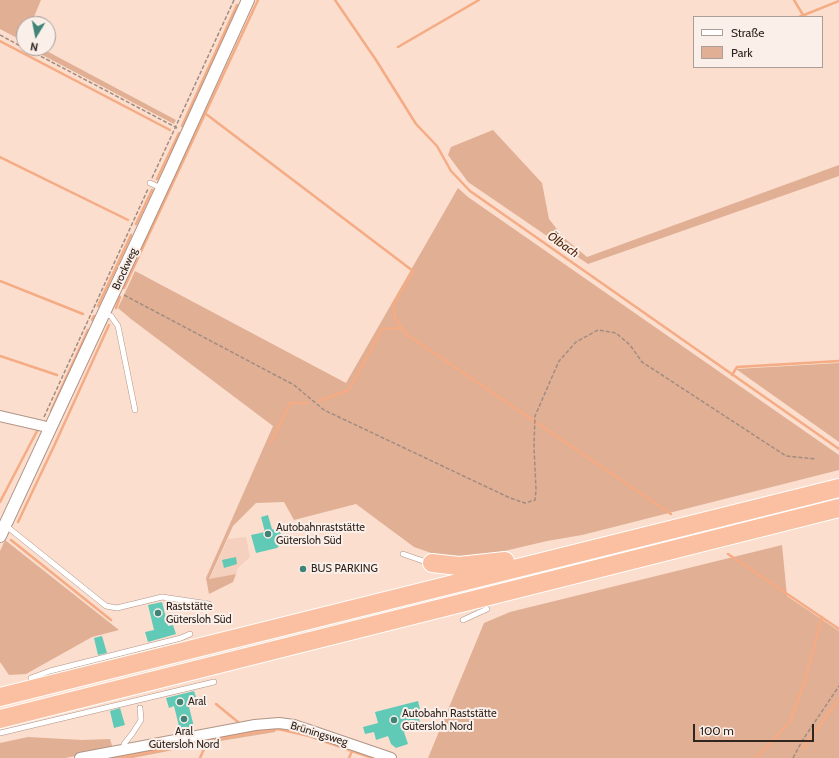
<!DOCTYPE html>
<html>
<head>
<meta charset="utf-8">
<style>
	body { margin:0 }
	#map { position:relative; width:839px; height:758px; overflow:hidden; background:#fbdece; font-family:Cabin,sans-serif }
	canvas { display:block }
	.legend { position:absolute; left:693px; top:16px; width:130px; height:52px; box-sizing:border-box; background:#fbefe9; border:1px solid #aa9e98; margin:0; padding:5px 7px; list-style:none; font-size:12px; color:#30251f }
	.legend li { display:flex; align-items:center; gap:8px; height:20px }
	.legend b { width:20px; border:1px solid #aa9e98 }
	.north { position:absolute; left:16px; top:16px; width:40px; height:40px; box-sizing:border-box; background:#fbefe9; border:1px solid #aa9e98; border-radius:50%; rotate:190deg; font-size:11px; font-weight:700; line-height:16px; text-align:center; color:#30251f }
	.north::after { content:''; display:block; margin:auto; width:14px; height:18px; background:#408477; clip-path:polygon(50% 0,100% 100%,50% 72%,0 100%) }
	.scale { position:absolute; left:693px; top:724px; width:121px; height:18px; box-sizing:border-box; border:2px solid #30251f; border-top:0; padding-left:5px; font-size:12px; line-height:14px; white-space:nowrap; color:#30251f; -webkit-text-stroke:3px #fbefe9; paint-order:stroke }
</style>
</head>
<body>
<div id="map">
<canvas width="839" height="758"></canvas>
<ul class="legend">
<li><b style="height:5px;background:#fff"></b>Straße</li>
<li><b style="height:11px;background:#e1af94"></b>Park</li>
</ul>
<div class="north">N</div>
<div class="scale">100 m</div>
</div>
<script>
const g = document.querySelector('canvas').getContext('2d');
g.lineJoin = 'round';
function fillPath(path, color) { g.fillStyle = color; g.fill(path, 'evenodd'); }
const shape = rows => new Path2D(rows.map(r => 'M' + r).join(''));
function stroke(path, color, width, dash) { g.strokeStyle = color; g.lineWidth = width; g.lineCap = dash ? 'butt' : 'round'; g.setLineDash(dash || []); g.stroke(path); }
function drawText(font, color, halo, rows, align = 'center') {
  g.font = font + ' Cabin,sans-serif'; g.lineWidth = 4; g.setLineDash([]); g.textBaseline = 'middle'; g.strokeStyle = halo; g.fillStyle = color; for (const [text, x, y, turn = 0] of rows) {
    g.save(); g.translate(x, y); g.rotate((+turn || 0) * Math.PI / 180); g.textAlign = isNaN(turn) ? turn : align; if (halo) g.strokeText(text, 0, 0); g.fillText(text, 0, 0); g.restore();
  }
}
const built = shape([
	[246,537,250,557,238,568,236,574,209,580,228,539]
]);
const green = shape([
	[0,0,41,0,31,24,24,24,23,41,0,29],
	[29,48,41,48,176,120,174,124],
	[493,130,542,183,549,219,563,237,587,257,839,165,839,176,588,264,468,182,448,155,451,147],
	[458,188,468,197,839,455,839,470,582,535,547,541,479,557,462,558,437,555,414,547,356,504,294,520,284,502,256,503,233,526,209,579,236,574,233,582,209,594,206,578,273,426,131,319,118,308,135,271,346,383],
	[839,363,839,442,736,369],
	[5,540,119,630,92,637,26,674,9,675,0,662,0,551],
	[782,545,787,596,839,631,839,758,428,758,484,623,510,612],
	[276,726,275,732,208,743,133,758,100,758],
	[28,737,82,740,110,739,113,749,65,758,0,758,0,743]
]);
const stream = shape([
	[335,0,376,60,416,124,437,146,451,171,470,191,839,449],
	[794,0,803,15],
	[799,17,839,1],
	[0,41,170,130],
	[398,47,479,0],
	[206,114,413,271,393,305,395,318,406,334,671,514],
	[182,126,237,5],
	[0,157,128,220],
	[157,179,179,133],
	[136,224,152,190],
	[0,281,83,314],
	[124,288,258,0],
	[98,306,131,235],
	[116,308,120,297],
	[92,320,94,316],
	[0,356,57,375],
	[732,375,737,367,839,361],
	[319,401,349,390,382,329,402,328],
	[51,411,88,330],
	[271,443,290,403,307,403],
	[0,502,37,431],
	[18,522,55,444,109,325],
	[11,540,111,620],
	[728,554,839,629],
	[216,704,238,722],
	[251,733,278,729,309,736,372,758],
	[803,748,839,699],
	[119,758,251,733],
	[200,758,207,742],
	[349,758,352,751],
	[756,758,790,722,805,680,822,617]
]);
const building = shape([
	[268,515,272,529,280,532,284,541,277,548,256,553,251,535,265,532,261,517],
	[236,557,237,564,224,568,222,560],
	[162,602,168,626,173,625,176,634,148,642,145,632,154,630,148,605],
	[102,636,107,653,98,655,94,638],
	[194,691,197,700,188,703,194,727,180,730,174,706,169,708,166,698],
	[418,701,421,713,418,714,420,723,408,726,409,731,404,732,408,744,396,748,391,744,388,736,376,740,374,732,365,734,363,727,378,723,375,712],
	[120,708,125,725,114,728,110,711]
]);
const path = shape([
	[0,35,24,48],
	[25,48,179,129],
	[152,178,234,0],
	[124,295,294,385,324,410,510,498,525,503,535,500,536,490,534,446,535,416,559,361,576,342,598,330,616,333,630,345,642,362,786,456,816,459],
	[44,417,148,189],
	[793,758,802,741,839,686]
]);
const service = shape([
	[150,183,161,188],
	[104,314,111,316,118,326,135,410],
	[5,525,106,606,117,608,162,597,209,604],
	[403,554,429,563],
	[463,620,487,609],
	[31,678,50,671,181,638,190,634],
	[0,733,214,682],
	[125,750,124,744,132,734,141,720,140,708]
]);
const minor = shape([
	[0,416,43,426,50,430],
	[80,758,255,725,279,723,294,725,315,732,391,758]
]);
const tertiary = shape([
	[0,536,170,171,248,0]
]);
const motorway = shape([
	[432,563,459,566,505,561],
	[0,697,839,488],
	[0,719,839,508]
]);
const markers = [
	[268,534,4,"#408477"],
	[303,569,4,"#408477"],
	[158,613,4,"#408477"],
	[180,702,4,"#408477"],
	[184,719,4,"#408477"],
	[394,720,4,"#408477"]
];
const streetNames = [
	["Brockweg",125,269,-65],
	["Brüningsweg",319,734,17]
];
const poiNames = [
	["Autobahnraststätte",276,528],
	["Gütersloh Süd",276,541],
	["BUS PARKING",311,569],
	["Raststätte",166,607],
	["Gütersloh Süd",166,620],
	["Aral",188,702],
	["Autobahn Raststätte",402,714],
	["Gütersloh Nord",402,727],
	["Aral",184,732,"center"],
	["Gütersloh Nord",184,745,"center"]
];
const waterNames = [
	["Ölbach",563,245,35]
];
fillPath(built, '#f5d0be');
fillPath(green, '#e1af94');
stroke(stream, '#f5ab83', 2.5);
fillPath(building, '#60cab7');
stroke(service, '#b09486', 6);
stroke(minor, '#b09486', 12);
stroke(tertiary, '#b09486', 14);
stroke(motorway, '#fff', 20);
stroke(path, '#a18c80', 1.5, [4, 2]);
stroke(service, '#fff', 5);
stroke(minor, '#fff', 10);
stroke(tertiary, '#fff', 12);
stroke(motorway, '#fac0a1', 18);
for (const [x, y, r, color] of markers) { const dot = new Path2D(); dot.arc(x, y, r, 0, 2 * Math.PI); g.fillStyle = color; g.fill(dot); stroke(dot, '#fbefe9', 1.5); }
drawText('11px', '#30251f', '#fbefe9', streetNames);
drawText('11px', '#30251f', '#fbefe9', poiNames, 'left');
drawText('italic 12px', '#552709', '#fbefe9', waterNames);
</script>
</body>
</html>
